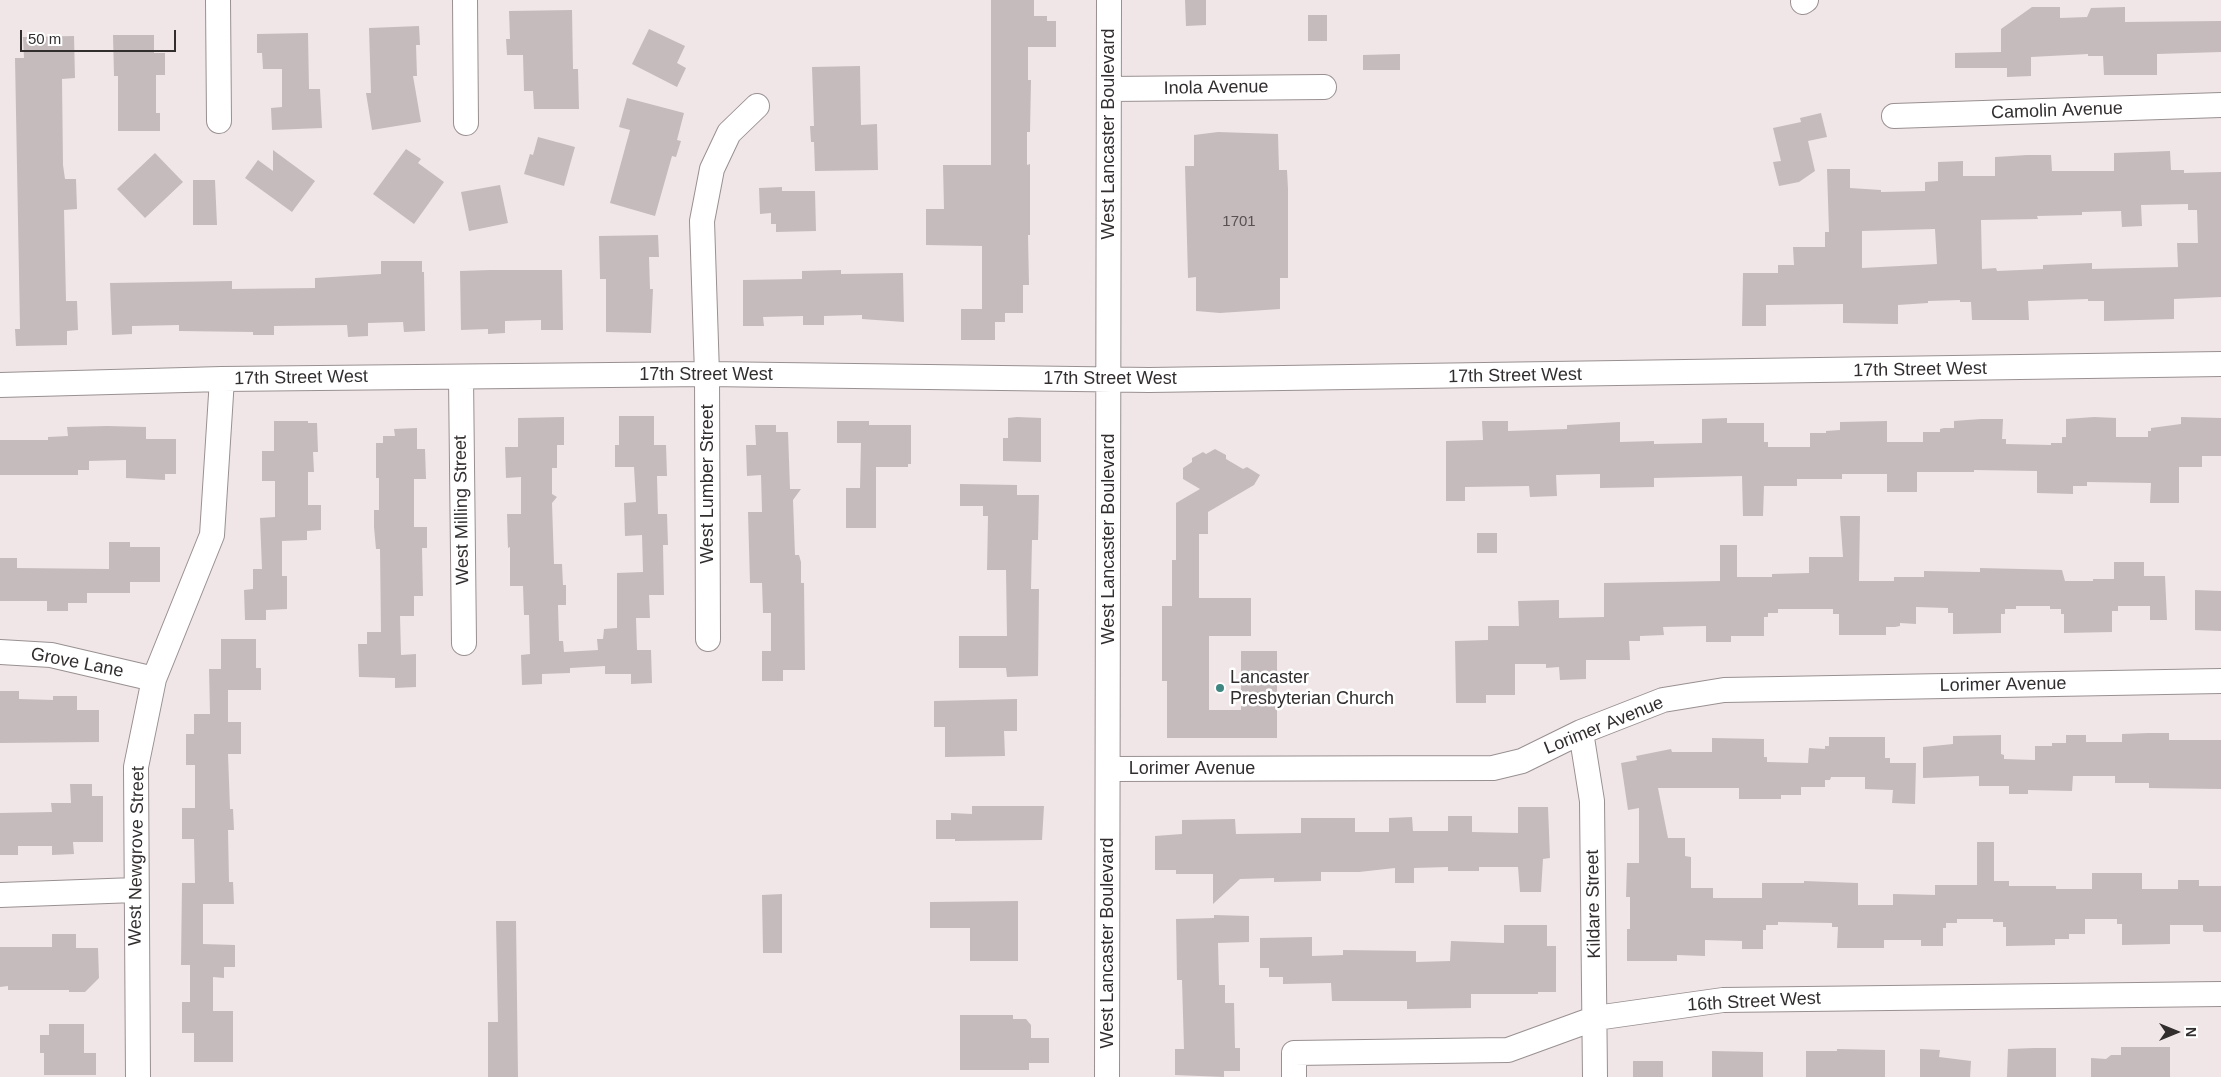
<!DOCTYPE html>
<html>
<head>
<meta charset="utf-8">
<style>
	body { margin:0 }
	#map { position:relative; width:2221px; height:1077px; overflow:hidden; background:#f0e6e7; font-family:Helvetica,sans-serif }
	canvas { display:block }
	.north { position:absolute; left:2151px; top:1007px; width:50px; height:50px; -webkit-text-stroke:4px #fff; paint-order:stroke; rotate:90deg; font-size:14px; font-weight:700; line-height:20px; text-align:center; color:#322e2e }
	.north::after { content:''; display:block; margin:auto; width:18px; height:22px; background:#322e2e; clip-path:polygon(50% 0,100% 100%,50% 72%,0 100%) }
	.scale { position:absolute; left:20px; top:30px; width:156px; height:22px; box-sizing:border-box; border:2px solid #322e2e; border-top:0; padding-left:6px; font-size:15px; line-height:18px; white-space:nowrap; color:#322e2e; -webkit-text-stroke:4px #fff; paint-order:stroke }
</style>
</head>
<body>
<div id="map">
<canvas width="2221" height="1077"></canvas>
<div class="north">N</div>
<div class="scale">50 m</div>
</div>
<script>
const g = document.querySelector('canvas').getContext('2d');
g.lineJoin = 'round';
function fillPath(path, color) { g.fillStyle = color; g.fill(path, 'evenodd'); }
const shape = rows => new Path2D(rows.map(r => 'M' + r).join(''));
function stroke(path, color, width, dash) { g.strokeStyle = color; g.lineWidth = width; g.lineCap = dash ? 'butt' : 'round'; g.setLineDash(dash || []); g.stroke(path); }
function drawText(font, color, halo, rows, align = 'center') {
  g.font = font + ' Helvetica,sans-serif'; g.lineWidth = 5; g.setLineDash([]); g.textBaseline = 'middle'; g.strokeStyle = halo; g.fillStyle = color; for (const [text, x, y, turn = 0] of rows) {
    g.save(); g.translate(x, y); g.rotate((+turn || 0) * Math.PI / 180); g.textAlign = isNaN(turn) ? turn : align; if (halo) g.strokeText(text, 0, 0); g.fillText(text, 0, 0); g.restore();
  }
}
const building = shape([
	[991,0,1034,0,1034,16,1047,16,1047,21,1056,21,1056,47,1028,47,1028,80,1031,80,1030,132,1027,132,1027,165,1030,164,1030,235,1028,235,1029,285,1023,285,1023,313,1005,313,1005,322,995,322,995,340,961,340,961,309,982,309,982,246,926,245,926,209,944,209,943,165,991,165],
	[1185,0,1206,0,1206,25,1186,26],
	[2032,7,2060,7,2060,18,2087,17,2091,8,2125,7,2125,22,2221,21,2221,52,2157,54,2157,75,2104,75,2103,56,2088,56,2088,54,2031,57,2031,76,2007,77,2007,68,1955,68,1955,53,2001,52,2001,29],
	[572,10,573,69,578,69,579,109,534,109,533,91,524,91,523,55,507,55,506,39,510,39,509,11],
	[1308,15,1327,15,1327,41,1308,41],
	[419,26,420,45,416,45,417,76,413,76,421,122,372,130,366,93,371,93,369,28],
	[649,29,685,46,677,63,686,68,677,87,632,64],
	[308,33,309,89,320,89,322,128,272,130,271,108,282,107,282,69,263,69,262,53,257,53,257,34],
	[113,35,154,35,154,53,165,53,165,75,156,75,156,113,160,113,160,131,118,131,118,76,114,76],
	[74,36,75,78,62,79,63,165,65,179,76,179,77,209,64,210,66,301,77,301,78,330,67,331,67,345,16,346,15,329,20,329,15,58,24,58,23,37],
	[1400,54,1400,70,1363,70,1363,55],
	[860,66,861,125,877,124,878,170,815,171,814,142,811,142,810,126,814,126,812,67],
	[627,98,684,113,677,140,681,141,676,157,672,156,655,216,610,203,630,130,619,127],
	[1821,113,1827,137,1808,141,1815,171,1799,182,1779,186,1773,162,1781,161,1773,128,1801,122,1800,118],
	[1218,132,1278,134,1279,170,1287,170,1288,189,1288,278,1280,278,1280,309,1220,313,1196,311,1196,277,1188,278,1185,166,1194,166,1194,135],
	[538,137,575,147,564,186,524,174,530,154,533,155],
	[406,149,421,159,418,163,444,182,414,224,373,194],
	[273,150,315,181,292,212,245,178,258,160,273,171],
	[2170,151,2171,170,2184,170,2184,173,2221,172,2221,297,2174,299,2174,319,2104,321,2104,301,2088,301,2088,299,2028,301,2029,320,1972,320,1971,302,1960,302,1960,300,1928,301,1928,303,1898,305,1898,324,1843,323,1843,304,1766,305,1766,326,1742,326,1743,273,1778,273,1778,265,1794,265,1793,247,1825,247,1825,232,1829,232,1827,169,1850,169,1850,188,1881,190,1881,192,1925,191,1925,182,1938,181,1938,162,1963,161,1963,176,1995,176,1995,157,2027,155,2051,155,2052,171,2114,171,2114,153],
	[2188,204,2188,210,2197,210,2198,243,2177,243,2178,267,2092,269,2092,263,2043,265,2043,269,1997,271,1996,268,1982,269,1981,220,2038,219,2037,216,2082,215,2082,212,2121,211,2122,227,2142,226,2141,205],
	[1935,229,1937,264,1862,268,1862,231],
	[155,153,183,182,145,218,117,189],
	[193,180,215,180,217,225,193,225],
	[500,185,508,223,469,231,461,192],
	[782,187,782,191,815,191,816,231,776,232,776,224,771,224,771,213,760,214,759,188],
	[658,235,659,257,649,257,650,289,653,289,651,333,606,332,606,279,600,279,599,236],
	[381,261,422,261,422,272,424,272,425,331,404,332,403,322,368,323,368,336,348,337,347,325,274,326,274,335,253,335,253,332,179,331,179,325,132,326,132,334,112,335,110,283,232,281,232,289,315,288,315,278,381,274],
	[490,270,562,270,563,330,541,330,541,320,505,321,505,333,488,334,488,329,461,330,460,271],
	[841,270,841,274,903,273,904,322,862,319,862,315,824,316,824,325,803,325,803,316,763,317,764,326,743,326,743,280,802,279,802,271],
	[619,416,654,416,654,445,666,445,667,476,657,476,658,514,667,514,668,545,663,545,664,595,649,595,650,618,636,618,637,650,651,650,652,683,631,684,631,674,605,674,605,666,570,668,570,673,542,674,542,684,522,685,521,655,530,654,529,615,524,615,523,586,510,586,510,547,508,548,507,514,521,514,521,477,506,478,505,447,518,447,518,418,564,417,564,445,557,445,557,468,552,468,552,494,557,497,552,503,554,564,562,564,563,585,566,585,566,605,558,605,559,641,563,641,564,652,598,650,597,639,603,639,604,629,617,628,617,573,643,572,642,535,625,536,624,503,636,502,634,467,615,467,615,445,619,445],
	[1017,417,1041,418,1041,462,1003,461,1003,438,1008,438,1008,418],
	[2094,417,2116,418,2116,437,2148,437,2148,431,2151,431,2151,428,2181,424,2181,417,2221,418,2221,456,2202,456,2202,467,2179,467,2179,503,2150,503,2151,483,2087,482,2087,486,2073,486,2073,494,2037,493,2037,471,1974,470,1974,472,1917,472,1917,492,1887,492,1887,474,1842,474,1842,479,1797,479,1797,486,1764,486,1763,516,1743,516,1742,476,1654,478,1654,487,1600,488,1600,474,1556,475,1557,496,1530,497,1529,486,1465,487,1465,501,1446,501,1446,441,1483,440,1482,421,1508,421,1508,431,1567,429,1567,425,1620,422,1620,442,1654,441,1654,444,1702,443,1702,419,1727,418,1727,423,1764,423,1764,442,1768,442,1768,447,1810,447,1810,433,1826,433,1826,431,1840,430,1840,422,1887,421,1887,442,1923,442,1923,432,1940,432,1940,429,1944,428,1954,428,1954,421,1981,419,2003,419,2002,439,2006,439,2006,444,2051,445,2051,443,2062,443,2062,437,2066,437,2066,419],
	[274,421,308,421,308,423,317,423,318,452,313,452,314,472,308,472,308,505,321,505,321,530,307,531,307,540,282,541,282,576,287,576,287,609,266,610,266,620,245,620,244,590,253,589,253,569,262,569,260,518,275,517,275,481,262,481,262,451,274,451],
	[837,421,869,421,869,425,911,425,911,464,908,464,908,467,876,467,876,528,846,528,846,488,860,488,861,443,837,443],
	[755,425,776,425,776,432,788,432,790,489,801,489,793,500,795,555,799,555,801,562,801,583,804,583,805,670,783,670,783,681,762,681,762,651,771,651,771,613,763,613,762,583,750,583,748,512,762,512,761,475,747,476,746,445,756,445],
	[107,426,146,427,146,439,176,439,176,474,165,474,165,480,126,478,126,460,89,461,89,470,78,470,78,475,0,475,0,440,48,440,48,437,68,436,67,427],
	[417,428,417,449,425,449,426,479,414,479,414,527,427,527,427,548,422,548,423,596,414,596,414,616,400,616,401,655,416,654,416,687,395,688,395,678,359,677,358,644,367,644,367,632,381,632,380,549,376,549,374,527,374,510,379,510,379,478,376,478,376,443,383,443,383,436,395,436,394,429],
	[1215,449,1226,455,1226,459,1243,469,1247,467,1260,475,1254,485,1208,512,1208,534,1199,534,1199,598,1251,598,1251,636,1209,636,1209,710,1241,710,1241,651,1277,651,1277,738,1167,738,1167,681,1162,681,1162,606,1172,606,1172,560,1176,560,1176,503,1200,489,1183,479,1183,468,1192,462,1192,458,1203,452,1206,454],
	[960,484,1017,485,1017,495,1039,495,1038,540,1032,540,1031,589,1039,589,1038,676,1007,677,1006,668,959,668,959,636,1007,636,1006,570,987,570,988,516,983,516,983,506,960,506],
	[1840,516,1860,516,1859,581,1894,581,1894,577,1924,577,1924,571,1980,572,1980,568,2062,570,2065,581,2093,581,2093,579,2114,579,2114,562,2144,562,2144,576,2165,576,2167,620,2150,620,2150,606,2118,606,2118,611,2112,611,2112,632,2064,633,2064,614,2061,614,2061,609,2050,609,2050,606,2016,606,2016,609,2005,609,2005,614,2001,614,2001,633,1953,634,1953,613,1948,613,1948,608,1916,607,1916,624,1900,623,1900,626,1895,627,1886,627,1886,635,1839,635,1839,614,1833,614,1833,609,1778,609,1778,613,1768,613,1768,617,1764,617,1764,636,1731,636,1731,642,1706,642,1706,626,1663,627,1664,635,1640,636,1640,641,1629,641,1630,660,1586,660,1586,679,1560,680,1559,667,1546,668,1546,664,1515,664,1515,695,1486,695,1486,703,1456,703,1455,641,1488,640,1488,626,1519,626,1518,601,1559,600,1559,618,1604,617,1604,583,1720,581,1720,545,1737,545,1737,577,1772,577,1772,574,1809,573,1809,557,1843,557],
	[1477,533,1497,533,1497,553,1477,553],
	[109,542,130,542,130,547,160,547,160,582,130,582,130,593,87,593,87,603,68,603,68,611,47,611,47,601,0,601,0,558,17,558,17,568,109,569],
	[2195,590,2221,591,2221,631,2195,630],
	[221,639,256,639,256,668,261,668,261,690,228,690,228,722,241,722,241,754,228,754,230,809,233,809,234,830,228,830,229,882,233,882,234,904,203,904,203,944,235,945,235,967,224,967,224,978,213,977,213,1011,233,1011,233,1062,194,1062,194,1033,182,1033,182,1002,190,1002,190,965,181,965,182,883,195,883,194,839,182,839,182,808,195,808,195,765,186,765,186,734,194,734,194,714,210,714,209,669,221,669],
	[0,691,19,691,19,699,53,700,53,696,77,696,77,710,99,710,99,742,0,743],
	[1017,699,1017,731,1004,731,1005,756,945,757,945,727,934,727,934,701],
	[2149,733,2169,733,2169,740,2221,740,2221,789,2149,788,2149,783,2115,783,2115,776,2073,776,2072,791,2028,790,2028,794,2009,794,2009,786,1979,786,1979,776,1923,778,1923,747,1953,744,1953,736,2001,735,2001,754,2004,755,2004,759,2035,760,2035,746,2052,746,2052,743,2066,743,2066,735,2086,735,2086,742,2122,742,2122,734],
	[1829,737,1885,737,1885,758,1890,758,1890,763,1916,763,1915,804,1892,803,1893,790,1865,789,1865,777,1831,777,1830,780,1825,780,1825,787,1801,787,1801,795,1781,795,1781,799,1739,799,1739,788,1658,788,1668,838,1685,838,1685,856,1691,857,1691,888,1713,888,1713,898,1762,898,1762,883,1804,883,1804,881,1858,883,1858,905,1893,905,1893,894,1935,895,1935,885,1977,885,1977,842,1994,842,1994,881,2009,881,2009,886,2056,886,2056,889,2092,889,2092,873,2142,873,2142,889,2178,889,2178,880,2199,880,2199,886,2221,886,2221,932,2205,932,2203,931,2203,925,2170,925,2170,944,2122,945,2122,924,2117,924,2117,919,2085,919,2085,934,2069,934,2069,939,2055,939,2055,945,2006,946,2006,927,2003,927,2003,922,1993,922,1993,919,1957,919,1957,923,1946,923,1946,928,1943,928,1943,946,1921,946,1921,940,1884,940,1884,948,1837,948,1838,927,1832,927,1832,923,1778,922,1778,925,1766,925,1766,930,1763,930,1763,949,1742,949,1742,941,1705,940,1705,956,1677,955,1677,961,1627,961,1627,929,1630,929,1630,897,1626,897,1627,863,1639,863,1639,808,1628,810,1621,763,1637,760,1636,756,1671,749,1672,752,1712,752,1712,738,1764,739,1764,757,1767,757,1767,762,1808,763,1809,748,1825,749,1825,746,1829,746],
	[70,784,92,784,92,796,103,796,103,842,73,842,74,854,52,855,52,846,18,846,18,855,0,855,0,813,52,812,51,803,71,803],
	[972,806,1044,806,1042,840,955,841,955,839,936,839,936,820,951,820,951,813,972,814],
	[1518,807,1548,807,1550,858,1543,859,1541,892,1520,892,1518,867,1479,867,1479,871,1448,871,1448,867,1414,868,1414,883,1395,883,1395,868,1359,872,1321,872,1321,881,1274,882,1274,878,1240,879,1213,904,1213,874,1176,874,1176,870,1155,870,1155,836,1182,834,1182,820,1235,819,1236,834,1301,833,1301,818,1355,818,1355,832,1389,832,1389,818,1412,817,1413,831,1448,831,1448,816,1472,816,1472,832,1518,833],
	[782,894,782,953,763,953,762,895],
	[1018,901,1018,961,970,961,970,928,930,928,930,902],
	[1214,915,1249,916,1249,942,1218,943,1219,985,1225,985,1225,1003,1234,1003,1235,1048,1240,1048,1240,1071,1224,1071,1224,1077,1175,1075,1175,1049,1184,1049,1182,980,1177,980,1176,919,1214,918],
	[496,921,516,921,518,1077,488,1077,488,1022,498,1022],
	[1504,925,1547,925,1547,946,1556,946,1556,992,1538,992,1538,994,1471,994,1471,1008,1407,1009,1407,1001,1332,1001,1331,983,1283,984,1283,977,1269,977,1269,968,1260,968,1260,938,1312,937,1312,956,1343,955,1343,950,1416,951,1416,962,1450,961,1451,941,1504,943],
	[52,934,76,934,76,948,98,948,99,978,85,992,69,992,69,990,8,990,8,986,0,987,0,947,52,947],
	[960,1015,1013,1015,1013,1019,1026,1019,1031,1025,1031,1038,1049,1038,1049,1063,1029,1063,1029,1070,960,1070],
	[49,1024,84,1024,84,1053,96,1053,96,1075,44,1075,44,1053,40,1053,40,1035,49,1035],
	[2121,1047,2170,1047,2170,1077,2091,1077,2091,1058,2106,1059,2111,1055,2121,1055],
	[2034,1048,2056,1048,2056,1077,2007,1077,2008,1049],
	[1837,1049,1885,1050,1885,1077,1806,1077,1806,1051,1837,1051],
	[1920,1049,1940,1050,1939,1057,1971,1061,1970,1077,1920,1077],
	[1712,1051,1763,1052,1763,1077,1712,1077],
	[1633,1061,1663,1061,1663,1077,1633,1077]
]);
const minor = shape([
	[218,0,219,121],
	[465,0,466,123],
	[1803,2,1806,0],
	[1109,89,1324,87],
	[1894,116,2221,105],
	[461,377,464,643],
	[0,385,222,379,707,374,1149,380,2221,364],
	[708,639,707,374,702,221,712,169,729,133,757,106],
	[0,652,51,655,154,679],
	[1581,732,1592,801,1595,1077],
	[1109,769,1493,768,1522,761,1581,732,1663,700,1724,690,2221,681],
	[0,895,135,890],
	[138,1077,136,767,154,679,212,535,222,379],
	[1107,1077,1109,0],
	[1294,1077,1294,1053,1508,1050,1596,1018,1723,1000,2221,994]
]);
const markers = [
	[1220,688,5,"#3e8681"]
];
const numberNames = [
	["1701",1239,222]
];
const streetNames = [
	["Inola Avenue",1216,88,-1],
	["Camolin Avenue",2057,111,-2],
	["West Lancaster Boulevard",1109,134,-90],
	["17th Street West",1920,370,-1],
	["17th Street West",706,375],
	["17th Street West",1515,376,-1],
	["17th Street West",301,378,-1],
	["17th Street West",1110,379],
	["West Lumber Street",708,484,-90],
	["West Milling Street",462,510,-91],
	["West Lancaster Boulevard",1109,539,-90],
	["Grove Lane",77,663,11],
	["Lorimer Avenue",2003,685,-1],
	["Lorimer Avenue",1604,726,-22],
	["Lorimer Avenue",1192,769],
	["West Newgrove Street",137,856,-89],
	["Kildare Street",1594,904,-91],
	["West Lancaster Boulevard",1108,943,-90],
	["16th Street West",1754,1002,-3]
];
const poiNames = [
	["Lancaster",1230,678],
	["Presbyterian Church",1230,699]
];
fillPath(building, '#c5bbbc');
stroke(minor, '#999091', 26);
stroke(minor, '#fff', 24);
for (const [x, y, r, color] of markers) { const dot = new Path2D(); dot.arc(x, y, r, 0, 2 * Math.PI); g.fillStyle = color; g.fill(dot); stroke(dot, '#fff', 2); }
drawText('15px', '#575152', null, numberNames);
drawText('18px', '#322e2e', '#fff', streetNames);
drawText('18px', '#322e2e', '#fff', poiNames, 'left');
</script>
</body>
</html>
